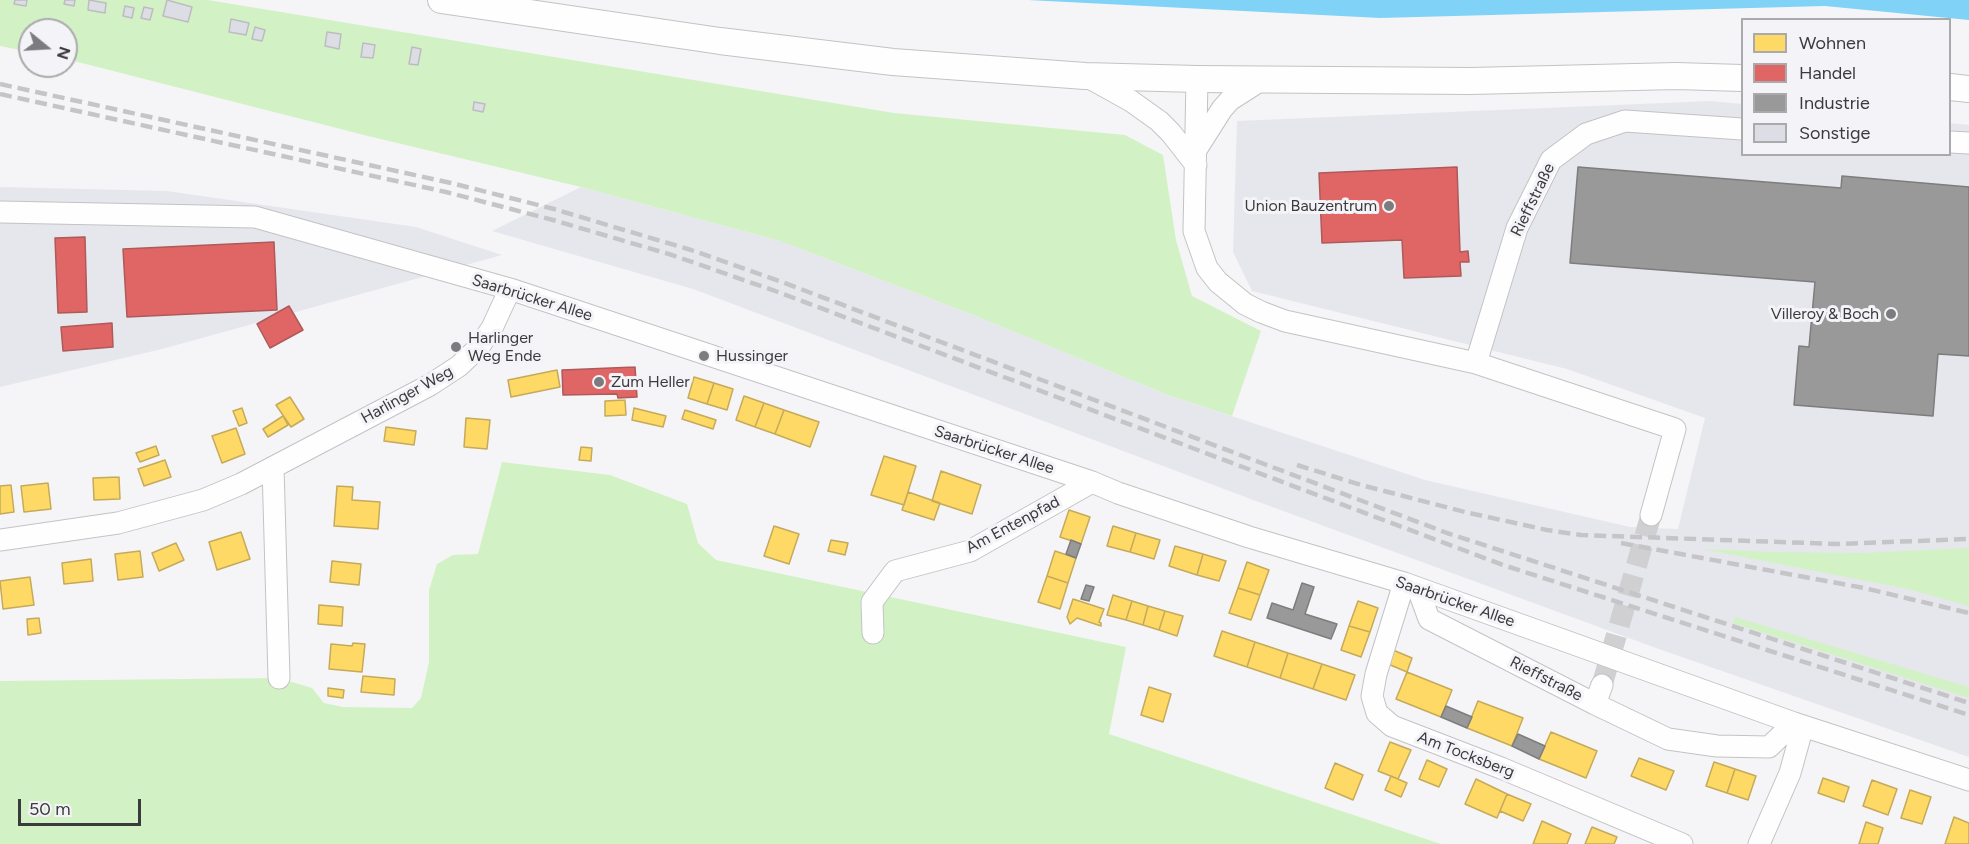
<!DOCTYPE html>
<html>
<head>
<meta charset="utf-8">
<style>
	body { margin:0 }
	#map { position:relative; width:1969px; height:844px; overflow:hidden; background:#f5f5f7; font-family:Figtree,sans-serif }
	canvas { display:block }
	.legend { position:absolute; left:1741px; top:18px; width:210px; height:138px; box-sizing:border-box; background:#f4f4f8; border:2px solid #aaaaad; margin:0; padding:8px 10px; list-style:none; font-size:18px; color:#3b3b3d }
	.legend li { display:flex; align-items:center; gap:12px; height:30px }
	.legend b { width:30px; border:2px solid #aaaaad }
	.north { position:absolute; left:18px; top:18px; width:60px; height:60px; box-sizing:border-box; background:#f4f4f8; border:2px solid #aaaaad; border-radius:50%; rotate:108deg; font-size:16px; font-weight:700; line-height:24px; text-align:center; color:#3b3b3d }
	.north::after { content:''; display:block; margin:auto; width:21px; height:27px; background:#7c7c7e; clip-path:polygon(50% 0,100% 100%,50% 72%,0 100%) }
	.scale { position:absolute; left:18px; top:799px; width:123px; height:27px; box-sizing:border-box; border:3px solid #3b3b3d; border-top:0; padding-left:8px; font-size:18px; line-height:21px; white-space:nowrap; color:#3b3b3d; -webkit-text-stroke:4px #f4f4f8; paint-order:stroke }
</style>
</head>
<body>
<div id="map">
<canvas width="1969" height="844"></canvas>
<ul class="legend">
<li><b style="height:16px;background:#ffd966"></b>Wohnen</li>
<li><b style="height:16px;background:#e06666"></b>Handel</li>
<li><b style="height:16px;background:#999"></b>Industrie</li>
<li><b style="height:16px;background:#dcdde5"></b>Sonstige</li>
</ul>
<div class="north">N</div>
<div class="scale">50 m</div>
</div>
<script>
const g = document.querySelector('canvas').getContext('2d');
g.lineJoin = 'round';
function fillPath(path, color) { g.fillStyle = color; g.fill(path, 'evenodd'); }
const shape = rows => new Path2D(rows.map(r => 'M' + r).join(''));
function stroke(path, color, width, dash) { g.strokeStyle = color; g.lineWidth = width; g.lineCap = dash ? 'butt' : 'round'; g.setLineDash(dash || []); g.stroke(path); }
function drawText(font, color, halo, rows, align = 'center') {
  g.font = font + ' Figtree,sans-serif'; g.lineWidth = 6; g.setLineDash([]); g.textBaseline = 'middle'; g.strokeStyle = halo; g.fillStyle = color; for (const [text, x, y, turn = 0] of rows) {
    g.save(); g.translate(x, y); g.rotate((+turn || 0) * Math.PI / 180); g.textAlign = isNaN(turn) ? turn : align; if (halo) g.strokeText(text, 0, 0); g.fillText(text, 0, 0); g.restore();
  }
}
const built = shape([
	[1711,101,1742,104,1742,154,1950,154,1950,123,1969,125,1969,757,1656,648,1256,501,693,289,492,231,581,187,780,241,976,316,1168,395,1425,480,1630,527,1678,529,1705,418,1567,369,1252,291,1233,252,1237,121],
	[0,187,167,191,416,227,502,255,162,349,0,387]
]);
const green = shape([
	[0,0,208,0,894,113,1125,135,1163,155,1176,240,1192,296,1261,331,1232,416,1168,395,976,316,780,241,581,187,368,136,66,59,66,30,30,30,30,52,0,46],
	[502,462,610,475,687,504,698,543,716,560,1126,647,1109,734,1441,844,0,844,0,681,279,678,312,688,324,703,343,707,412,708,421,698,429,662,429,590,437,564,453,555,478,554],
	[1969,548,1969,606,1908,589,1702,549,1772,552,1862,553],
	[1735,617,1969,687,1969,698,1733,623]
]);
const water = shape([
	[1028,0,1969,0,1969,20,1825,6,1380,18]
]);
const homes = shape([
	[557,370,560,387,511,397,508,380,557,370],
	[694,377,714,383,707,404,688,398,694,377],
	[714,383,733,389,727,410,707,404,714,383],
	[744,396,764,403,755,427,736,420,744,396],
	[290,397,304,419,291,427,276,405,290,397],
	[625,400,626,415,605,416,605,401,625,400],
	[764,403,784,410,775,434,755,427,764,403],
	[242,408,247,423,239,426,233,411,242,408],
	[634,408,666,416,663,427,632,420,634,408],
	[685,410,716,420,713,429,682,419,685,410],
	[784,410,819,422,810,447,775,434,784,410],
	[283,416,288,425,268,437,263,429,283,416],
	[466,418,490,420,487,449,464,447,466,418],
	[386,427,416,431,414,445,384,441,386,427],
	[236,428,245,454,222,463,212,436,236,428],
	[156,446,159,455,140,462,136,453,156,446],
	[581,447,592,448,591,461,579,460,581,447],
	[884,456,916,466,904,505,871,495,884,456],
	[165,460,171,477,144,486,138,469,165,460],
	[941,471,981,485,972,514,932,501,941,471],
	[119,477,120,499,94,500,93,478,119,477],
	[48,483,51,509,24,512,21,486,48,483],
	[11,485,14,512,0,514,0,486,11,485],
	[337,486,353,487,352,500,380,502,378,529,334,526,337,486],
	[908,492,940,503,934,520,902,510,908,492],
	[1069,510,1090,517,1081,544,1060,537,1069,510],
	[774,526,799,534,789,564,764,556,774,526],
	[1113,526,1136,533,1130,552,1107,546,1113,526],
	[241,532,250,559,217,570,209,542,241,532],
	[1136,533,1160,540,1154,559,1130,552,1136,533],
	[831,540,848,543,845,555,828,551,831,540],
	[176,543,184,560,159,571,152,553,176,543],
	[1175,546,1203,554,1197,575,1169,566,1175,546],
	[140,551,143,577,118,580,115,554,140,551],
	[1055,551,1076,558,1068,583,1047,576,1055,551],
	[1203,554,1226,561,1219,581,1197,575,1203,554],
	[91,559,93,581,64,584,62,563,91,559],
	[332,561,361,564,359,585,330,582,332,561],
	[1247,562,1269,570,1260,595,1238,588,1247,562],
	[1047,576,1068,583,1060,609,1038,602,1047,576],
	[30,577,34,605,3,609,0,581,30,577],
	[1238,588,1260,595,1251,620,1229,613,1238,588],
	[1113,595,1132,601,1126,620,1107,615,1113,595],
	[1073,599,1104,609,1099,622,1101,623,1101,626,1077,618,1070,624,1067,617,1073,599],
	[1132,601,1148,606,1143,625,1126,620,1132,601],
	[1358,601,1378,608,1370,632,1349,626,1358,601],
	[319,605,343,607,342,626,318,624,319,605],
	[1148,606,1165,611,1159,630,1143,625,1148,606],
	[1165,611,1183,616,1177,636,1159,630,1165,611],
	[39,618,41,633,28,635,27,619,39,618],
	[1349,626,1370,632,1361,657,1341,650,1349,626],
	[1222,631,1255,642,1247,667,1214,656,1222,631],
	[1255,642,1288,653,1280,678,1247,667,1255,642],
	[353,643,365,644,362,672,329,669,331,644,352,646,353,643],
	[1393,650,1412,658,1407,672,1388,664,1393,650],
	[1288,653,1322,664,1313,689,1280,678,1288,653],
	[1322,664,1355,675,1346,700,1313,689,1322,664],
	[1407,672,1452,690,1441,717,1396,699,1407,672],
	[363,676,395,679,394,695,361,692,363,676],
	[1149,687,1171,694,1163,722,1141,715,1149,687],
	[328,688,344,690,343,698,328,696,328,688],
	[1478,701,1523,718,1512,746,1467,728,1478,701],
	[1551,732,1597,751,1586,778,1539,759,1551,732],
	[1390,742,1411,750,1398,779,1378,771,1390,742],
	[1639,758,1674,771,1666,790,1631,776,1639,758],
	[1427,760,1447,769,1439,787,1419,779,1427,760],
	[1714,762,1735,769,1727,793,1706,786,1714,762],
	[1335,763,1363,775,1353,800,1325,788,1335,763],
	[1735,769,1756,776,1748,800,1727,793,1735,769],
	[1391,776,1407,783,1401,797,1385,790,1391,776],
	[1823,778,1849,787,1844,802,1818,793,1823,778],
	[1476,779,1507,794,1497,818,1465,804,1476,779],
	[1872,780,1897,789,1888,815,1863,806,1872,780],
	[1910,790,1931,797,1922,824,1901,818,1910,790],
	[1507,794,1531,804,1523,821,1500,811,1507,794],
	[1954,817,1969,823,1969,844,1945,844,1954,817],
	[1542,821,1571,834,1567,844,1533,844,1542,821],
	[1866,822,1883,828,1878,844,1859,844,1866,822],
	[1592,827,1617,837,1614,844,1585,844,1592,827]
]);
const shops = shape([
	[1457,167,1460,252,1468,251,1469,262,1460,262,1461,276,1404,278,1402,240,1322,243,1319,173,1457,167],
	[85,237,87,312,58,313,55,238,85,237],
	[274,242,277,310,127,317,123,249,274,242],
	[289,306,303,330,270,348,257,324,289,306],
	[112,323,113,347,63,351,61,327,112,323],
	[635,367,637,397,618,398,617,394,563,395,562,370,635,367]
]);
const industry = shape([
	[1578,167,1841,188,1842,176,1969,187,1969,356,1938,354,1933,416,1794,405,1799,346,1809,347,1815,282,1570,263,1578,167],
	[1071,540,1081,544,1076,558,1066,554,1071,540],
	[1302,583,1314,587,1305,614,1337,624,1331,639,1267,618,1272,603,1293,610,1302,583],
	[1086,585,1094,587,1089,601,1081,599,1086,585],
	[1446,706,1472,717,1467,728,1441,717,1446,706],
	[1518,734,1545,746,1539,759,1512,746,1518,734]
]);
const building = shape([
	[15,0,27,0,26,6,14,4,15,0],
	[65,0,75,0,74,6,64,4,65,0],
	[89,0,106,3,105,13,88,10,89,0],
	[167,0,192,7,188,22,163,16,167,0],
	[125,6,134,8,132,18,123,16,125,6],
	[144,7,153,9,150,20,141,18,144,7],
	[231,19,249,23,246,35,229,32,231,19],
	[255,27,265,30,262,41,252,39,255,27],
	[327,32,341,34,339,49,325,46,327,32],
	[363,43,375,45,373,58,361,57,363,43],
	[412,47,421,49,418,65,409,64,412,47],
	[474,102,485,104,483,112,473,110,474,102]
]);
const minorTunnel = shape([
	[1602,685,1651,515]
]);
const minor = shape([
	[1086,76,1131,101,1159,121,1171,133,1196,165],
	[1197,79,1194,231,1207,268,1218,282,1245,304,1261,312,1285,321,1476,363,1675,429,1651,515],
	[1950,142,1969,143],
	[1196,150,1222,109,1230,100,1263,79],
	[0,212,255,217,510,289,1092,482,1118,493,1249,537,1404,583,1794,723,1969,780],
	[1476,363,1517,228,1551,160,1586,134,1625,121,1742,129],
	[273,467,279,678],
	[0,540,118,523,203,500,241,484,430,385,459,366,478,348,492,328,510,289],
	[1404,583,1376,674,1372,696,1377,713,1392,726,1501,768,1682,844],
	[1418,589,1429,619,1595,704,1668,739,1717,746,1769,747,1794,723],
	[873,633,872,602,895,571,970,551,1092,482],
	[1595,704,1602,685],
	[1759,844,1790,773,1803,726]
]);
const major = shape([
	[441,0,720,41,893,62,1085,76,1197,79,1471,81,1676,76,1742,78],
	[1950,87,1969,89]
]);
const rail = shape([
	[0,84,451,183,554,209,691,250,782,282,1447,533,1969,703],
	[0,94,446,192,553,220,672,255,778,292,1503,565,1969,715],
	[1297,465,1361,485,1465,512,1547,530,1581,535,1837,544,1969,539],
	[1621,543,1864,588,1969,613]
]);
const markers = [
	[1389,206,6,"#7c7c7e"],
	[1891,314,6,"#7c7c7e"],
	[456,347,6,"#7c7c7e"],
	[704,356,6,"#7c7c7e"],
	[599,382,6,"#7c7c7e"]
];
const streetNames = [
	["Rieffstraße",1533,200,-64],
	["Saarbrücker Allee",532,298,17],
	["Harlinger Weg",407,395,-29],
	["Saarbrücker Allee",994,450,18],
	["Am Entenpfad",1013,525,-28],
	["Saarbrücker Allee",1455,602,19],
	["Rieffstraße",1546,679,27],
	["Am Tocksberg",1466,755,21]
];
const poiNames = [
	["Union Bauzentrum",1377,206,"right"],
	["Villeroy & Boch",1879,314,"right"],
	["Harlinger",468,338],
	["Weg Ende",468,356],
	["Hussinger",716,356],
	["Zum Heller",611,382]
];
fillPath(built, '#e6e6ed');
fillPath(green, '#d2f2c5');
fillPath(water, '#80d2f6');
fillPath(homes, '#ffd966');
stroke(homes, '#c4aa5a', 1.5);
fillPath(shops, '#e06666');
stroke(shops, '#ae595a', 1.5);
fillPath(industry, '#999');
stroke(industry, '#7d7d7d', 1.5);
fillPath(building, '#dcdde5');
stroke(building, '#bdbdbf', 1.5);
stroke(minorTunnel, '#d0d0d2', 21, [21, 10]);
stroke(minor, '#c3c3c5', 23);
stroke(major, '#c3c3c5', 28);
stroke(minor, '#fefefe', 21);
stroke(major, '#fefefe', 26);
stroke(rail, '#c5c5c7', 4.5, [12, 6]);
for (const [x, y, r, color] of markers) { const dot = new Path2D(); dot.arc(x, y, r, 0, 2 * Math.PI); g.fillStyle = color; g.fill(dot); stroke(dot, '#f4f4f8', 2); }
drawText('16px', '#3b3b3d', '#f4f4f8', streetNames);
drawText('16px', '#3b3b3d', '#f4f4f8', poiNames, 'left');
</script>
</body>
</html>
